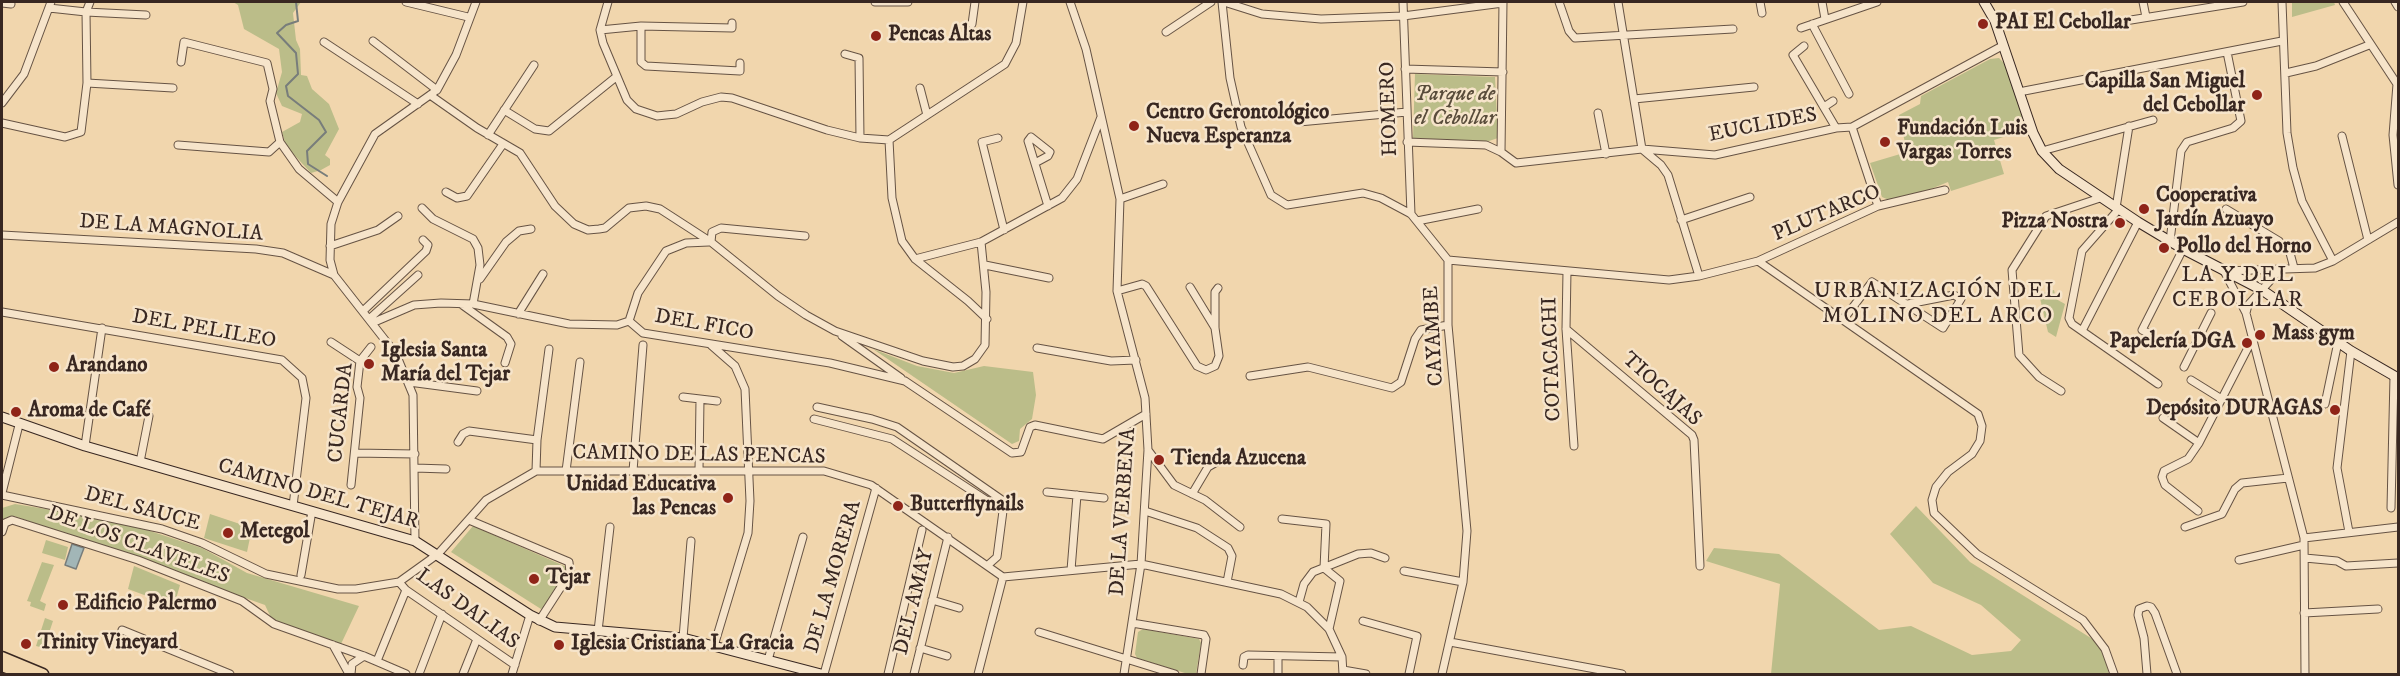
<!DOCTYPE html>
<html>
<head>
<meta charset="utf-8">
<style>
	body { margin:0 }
	#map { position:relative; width:2400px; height:676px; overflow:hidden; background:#f1d6ad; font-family:"IM FELL DW Pica",serif }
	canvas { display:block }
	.frame { position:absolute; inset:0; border:3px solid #382721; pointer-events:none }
</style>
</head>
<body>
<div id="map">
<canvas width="2400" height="676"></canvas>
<div class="frame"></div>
</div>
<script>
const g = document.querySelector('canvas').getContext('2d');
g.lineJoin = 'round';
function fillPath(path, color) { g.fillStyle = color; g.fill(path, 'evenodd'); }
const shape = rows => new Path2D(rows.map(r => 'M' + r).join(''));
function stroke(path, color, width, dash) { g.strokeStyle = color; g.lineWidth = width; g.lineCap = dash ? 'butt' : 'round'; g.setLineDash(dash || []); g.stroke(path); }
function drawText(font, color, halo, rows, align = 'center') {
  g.font = font + ' "IM FELL DW Pica",serif'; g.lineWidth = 5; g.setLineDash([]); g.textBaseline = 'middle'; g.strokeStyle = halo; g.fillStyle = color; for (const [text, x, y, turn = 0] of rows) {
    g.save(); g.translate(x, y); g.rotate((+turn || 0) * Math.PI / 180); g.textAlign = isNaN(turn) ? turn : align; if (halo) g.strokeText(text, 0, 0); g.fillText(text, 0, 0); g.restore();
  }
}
const green = shape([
	[233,2,301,2,293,13,296,40,300,49,301,75,307,76,312,89,329,104,339,129,325,155,330,159,330,165,321,170,311,173,286,146,282,132,300,122,302,114,282,106,276,93,282,72,279,49,244,29,238,5],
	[2292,2,2334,2,2335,5,2292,17],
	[1999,58,2005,64,2023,119,2012,122,2016,133,1994,140,2004,174,1951,191,1948,182,1916,195,1889,200,1882,197,1870,163,1907,152,1899,115,1920,104,1921,96,1990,59],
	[1415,74,1495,77,1498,138,1486,142,1413,138],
	[2054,290,2056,299,2065,304,2056,337,2048,332,2039,294],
	[873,349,917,366,954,373,984,366,1033,372,1036,395,1032,419,1020,429,1019,441,1012,444],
	[15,504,89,516,144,529,202,548,247,573,359,606,341,644,273,622,265,605,14,516,2,521,2,508],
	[1916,506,1970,562,2094,640,2103,653,2109,674,1771,674,1780,584,1706,561,1714,548,1779,554,1879,630,1911,626,1972,655,2011,651,2021,640,1981,605,1933,583,1890,534],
	[210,514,252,528,247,552,204,538],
	[473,526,569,568,546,606,541,609,451,552],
	[46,540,68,547,65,560,42,553],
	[42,562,54,565,40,601,46,604,44,611,30,606,31,602,27,601],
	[134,566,180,585,174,606,128,589],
	[45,618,53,621,44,648,36,646],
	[1143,629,1199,639,1201,643,1196,674,1188,674,1137,658,1135,654,1138,632]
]);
const water = shape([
	[72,544,84,548,76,569,65,565,72,544]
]);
const stream = shape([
	[296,2,298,21,286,25,277,33,296,53,298,74,286,86,288,96,319,120,326,132,307,151,308,164,327,176]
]);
const street = shape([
	[90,2,86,12,146,15],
	[406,2,468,17],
	[608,2,600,30,603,43,627,100,636,109,657,116,666,115,676,114,702,102,721,97,732,98,827,130,860,138,889,140,1005,64,1016,43,1023,2],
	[875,2,908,2],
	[1070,2,1086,49,1120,199,1117,291,1145,398,1148,450,1141,564,1124,674],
	[1222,2,1230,78,1241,127,1271,195,1287,205,1363,193,1381,198,1411,214,1448,260,1448,325,1467,531,1463,582,1442,674],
	[1224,2,1262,14,1321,19,1403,16,1503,3],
	[1403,2,1411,214],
	[1559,2,1569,31,1575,38,1733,29],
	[1618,2,1642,149,1661,165,1668,175,1699,276],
	[1760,2,1762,13],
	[1822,2,1825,19],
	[2143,2,2146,17],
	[2282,2,2287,133,2293,168,2302,201,2333,261],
	[2343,2,2397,84,2393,135,2398,185],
	[2395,2,2398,7],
	[2,3,11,4],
	[2131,20,2243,2],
	[972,24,975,2],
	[1812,24,1849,94],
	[641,26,641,62,646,66,740,71,740,63],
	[1801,28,1877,2],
	[600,30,641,26,732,28,732,23],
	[1166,32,1211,2],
	[373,41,437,90],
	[324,42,418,104],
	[1804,46,1793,55,1836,128],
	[845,54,859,58,860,138],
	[181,62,184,42,267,63,273,89,270,101,280,142,299,169,338,202],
	[1405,69,1503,72],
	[2286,73,2316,66,2369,45],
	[87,83,173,88],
	[920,88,927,115],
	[2019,92,2282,41],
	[430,95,477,128,520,153,555,206,574,224,588,230,599,229,605,228,629,208,646,206,660,209,711,242,778,296,806,315,835,331,923,361,953,367,963,366,975,359,985,345,986,292,981,242],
	[1634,99,1754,87],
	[2,103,24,74,51,2],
	[1824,107,1833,101],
	[504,110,535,129,549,131,616,77],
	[1598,113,1606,154],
	[1299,122,1407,112],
	[2,123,65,137,81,132,87,83,86,12,49,8],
	[1852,127,1878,206],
	[488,135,534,65],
	[2342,136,2368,240],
	[998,138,982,142,1004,230],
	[889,140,892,198,902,241,915,259,968,301,987,319],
	[1407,142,1486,145,1501,152,1516,163,1642,149,1715,155,1836,128,1852,127,2002,46],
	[178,145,269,152,280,142],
	[2042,151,2153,120],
	[1501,152,1503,2],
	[1035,163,1048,156,1050,152,1031,137,1028,141,1048,206],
	[446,192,457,198,467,196,503,144],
	[1120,199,1163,184],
	[422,208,433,219,473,239,478,248,480,265,473,304],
	[2116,208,2129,126],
	[2226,209,2279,241,2290,253,2294,268],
	[2118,210,2082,251,2069,318,2072,324,2158,384],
	[1681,220,1750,197],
	[1417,221,1478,209],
	[2,235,256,249,283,253,334,275],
	[2170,241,2181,151,2187,142,2233,128,2241,121,2227,52],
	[711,242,712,232,721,228,805,236],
	[330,246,378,230,398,216],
	[915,259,981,242,1062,198,1077,179,1101,117],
	[1448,260,1669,280,1699,276,1758,261,1978,414,1982,426,1980,441,1972,454,1948,472,1936,487,1932,500,1934,513,1977,554,2083,620,2105,649,2114,674],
	[1758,261,1878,206,1945,190],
	[985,265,1049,278],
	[1567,271,1566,329,1574,446],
	[480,279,506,242,519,231,531,229],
	[1190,287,1215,328],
	[1117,291,1142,284,1146,286,1197,366,1206,370,1215,366,1219,356,1215,328,1215,292,1218,288],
	[461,304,507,337,511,344,505,363],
	[363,311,426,251,428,245,423,240],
	[2,312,282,360,302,378,306,398,293,506],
	[2246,313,2248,305,2279,271],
	[518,314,543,274],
	[369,319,418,275],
	[1843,320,1872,282,1943,328,1961,299,1954,295,1908,304],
	[629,321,643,333,830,363,905,381,1012,453,1021,452,1030,427,1035,425,1103,439,1146,414],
	[629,321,638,293,666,251,686,243,709,242],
	[372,323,414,305,441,303,473,304,569,324,617,325,629,321],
	[1566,329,1692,435,1694,440,1700,566],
	[2082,331,2138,222],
	[2148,333,2142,330,2183,249],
	[842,336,901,378],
	[331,342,360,361],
	[711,345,735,366,745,389,750,501,748,533,714,646],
	[1037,348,1111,361,1136,360],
	[2184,367,2211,313],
	[1250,376,1308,367,1392,388,1401,382,1415,339,1421,330,1448,325],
	[2191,380,2220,398],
	[409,382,477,391],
	[2061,391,2039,377,2019,355,2012,270,2046,216,2100,198],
	[683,397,717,401],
	[2325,404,2338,342],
	[817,407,872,419,897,427,1005,502,1007,507,1003,511,997,557,988,565],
	[2163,418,2199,443],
	[814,419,892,439,1003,511],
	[537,440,549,349],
	[458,442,463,434,469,431,537,440,536,471],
	[85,446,102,328],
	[1148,450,1174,485,1205,500,1240,527],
	[355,453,415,454],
	[140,462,149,416],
	[415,468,446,469],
	[699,470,700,399],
	[566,471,580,362],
	[633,471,643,345],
	[351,485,360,398,357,387,360,361,371,347],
	[1047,492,1104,498],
	[2,493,19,425],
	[1192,494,1208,467,1220,460],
	[2,495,162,529,202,543,266,574,338,589,356,589,399,582,438,554,486,500,536,471,824,471,871,485,1003,577,1141,564,1281,594,1307,607,1329,629,1342,657,1343,674],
	[2391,508,2394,376],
	[1145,511,1197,528,1228,548,1232,556,1227,582],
	[2198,511,2165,485,2162,477,2164,471,2188,459,2199,443,2251,342],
	[1282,519,1326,524,1324,568,1340,581,1329,629],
	[469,520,569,562,570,573,539,621],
	[2185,527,2222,514,2235,489,2242,483,2288,478],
	[2,532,5,523,12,520,138,560,242,601,274,624,364,656,406,674],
	[2349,532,2337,468,2351,351],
	[2304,538,2398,527],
	[415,541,413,395,396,354,334,275,330,260,331,224,338,202,375,134,437,90,456,55,476,2],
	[2305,558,2337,561,2346,566,2398,563],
	[2239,560,2304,545],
	[1071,570,1077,495],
	[1404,571,1463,582],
	[301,575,312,511],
	[399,582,406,590,515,665],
	[932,600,959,608],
	[1299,602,1304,584,1313,572,1358,554,1371,553,1385,558],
	[2304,613,2378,609],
	[1363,621,1417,636,1409,674],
	[1132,623,1204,635,1206,639,1201,674],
	[122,630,230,674],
	[598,631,610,527],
	[1039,632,1175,674],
	[683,638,691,541],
	[1450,642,1622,674],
	[333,645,349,674],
	[920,648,947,656],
	[1278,656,1278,674],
	[768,660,803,537],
	[377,661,406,590],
	[1243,665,1244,657,1248,655,1342,657],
	[1343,670,1366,674],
	[351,674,352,664,364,656],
	[419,674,442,614],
	[463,674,477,639],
	[512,674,530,615],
	[824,674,876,488],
	[888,674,922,530],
	[914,674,948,537],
	[978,674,1003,577],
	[2147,674,2144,638,2138,615,2139,609,2147,606,2151,607,2155,613,2177,674],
	[2305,674,2304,538,2246,313,2224,271,2315,268,2333,261,2398,222]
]);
const secondary = shape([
	[1984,2,1995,21,2033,133,2042,151,2059,169,2138,222,2183,249,2262,290,2351,351,2398,378],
	[2,417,85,446,415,541,530,615,555,627,683,638,821,674]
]);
const primary = shape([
	[2,657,43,674],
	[2,666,23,674]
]);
const markers = [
	[1983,24,6,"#8f2418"],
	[876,36,6,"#8f2418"],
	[2257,95,6,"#8f2418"],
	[1134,126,6,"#8f2418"],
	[1885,142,6,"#8f2418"],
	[2144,209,6,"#8f2418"],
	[2120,223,6,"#8f2418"],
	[2164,248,6,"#8f2418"],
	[2260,335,6,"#8f2418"],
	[2247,343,6,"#8f2418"],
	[369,364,6,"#8f2418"],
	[54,367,6,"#8f2418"],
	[2335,410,6,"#8f2418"],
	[16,412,6,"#8f2418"],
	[1159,460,6,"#8f2418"],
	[728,498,6,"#8f2418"],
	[898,506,6,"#8f2418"],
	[228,533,6,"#8f2418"],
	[534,579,6,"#8f2418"],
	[63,605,6,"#8f2418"],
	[26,644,6,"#8f2418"],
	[559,645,6,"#8f2418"]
];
const poiNames = [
	["PAI El Cebollar",1995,24],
	["Pencas Altas",888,36],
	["Capilla San Miguel",2245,83,"right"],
	["del Cebollar",2245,107,"right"],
	["Centro Gerontológico",1146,114],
	["Nueva Esperanza",1146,138],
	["Fundación Luis",1897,130],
	["Vargas Torres",1897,154],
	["Cooperativa",2156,197],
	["Jardín Azuayo",2156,221],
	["Pizza Nostra",2108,223,"right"],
	["Pollo del Horno",2176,248],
	["Mass gym",2272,335],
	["Papelería DGA",2235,343,"right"],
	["Iglesia Santa",381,352],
	["María del Tejar",381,376],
	["Arandano",66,367],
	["Depósito DURAGAS",2323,410,"right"],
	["Aroma de Café",28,412],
	["Tienda Azucena",1171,460],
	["Unidad Educativa",716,486,"right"],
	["las Pencas",716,510,"right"],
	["Butterflynails",910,506],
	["Metegol",240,533],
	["Tejar",546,579],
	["Edificio Palermo",75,605],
	["Trinity Vineyard",38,644],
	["Iglesia Cristiana La Gracia",571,645]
];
const parkNames = [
	["Parque de",1455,96],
	["el Cebollar",1455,120]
];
const streetNames = [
	["HOMERO",1390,109,-92],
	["EUCLIDES",1763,126,-11],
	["PLUTARCO",1827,214,-23],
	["DE LA MAGNOLIA",171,229,4],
	["DEL FICO",704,326,10],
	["DEL PELILEO",204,330,10],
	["CAYAMBE",1435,336,-93],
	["COTACACHI",1553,359,-92],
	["TIOCAJAS",1661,390,42],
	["CUCARDA",342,413,-84],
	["CAMINO DE LAS PENCAS",699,456,1],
	["CAMINO DEL TEJAR",318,495,16],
	["DEL SAUCE",142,510,15],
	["DE LA VERBENA",1124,512,-86],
	["DE LOS CLAVELES",138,546,20],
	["DE LA MORERA",834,577,-74],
	["DEL AMAY",915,602,-76],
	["LAS DALIAS",467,610,36]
];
const neighbourhoodNames = [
	["LA Y DEL",2238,276],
	["CEBOLLAR",2238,301],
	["URBANIZACIÓN DEL",1938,292],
	["MOLINO DEL ARCO",1938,317]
];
fillPath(green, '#bbbd89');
fillPath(water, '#a2b6b7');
stroke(water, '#787d7b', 1.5);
stroke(stream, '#787d7b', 2);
stroke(street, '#665344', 9);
stroke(secondary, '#382721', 11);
stroke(primary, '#382721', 13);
stroke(street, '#f6e4ca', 7);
stroke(secondary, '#f6e4ca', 9);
stroke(primary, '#f1d6ad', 10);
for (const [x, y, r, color] of markers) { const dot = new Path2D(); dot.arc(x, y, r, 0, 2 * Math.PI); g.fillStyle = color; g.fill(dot); stroke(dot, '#f6e4ca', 2); }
drawText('bold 21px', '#382721', '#f6e4ca', poiNames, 'left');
drawText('italic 21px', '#594c3b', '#f6e4ca', parkNames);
drawText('21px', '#382721', '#f6e4ca', streetNames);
g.letterSpacing = '1.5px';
drawText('22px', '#382721', '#f6e4ca', neighbourhoodNames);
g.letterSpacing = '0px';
</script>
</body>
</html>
